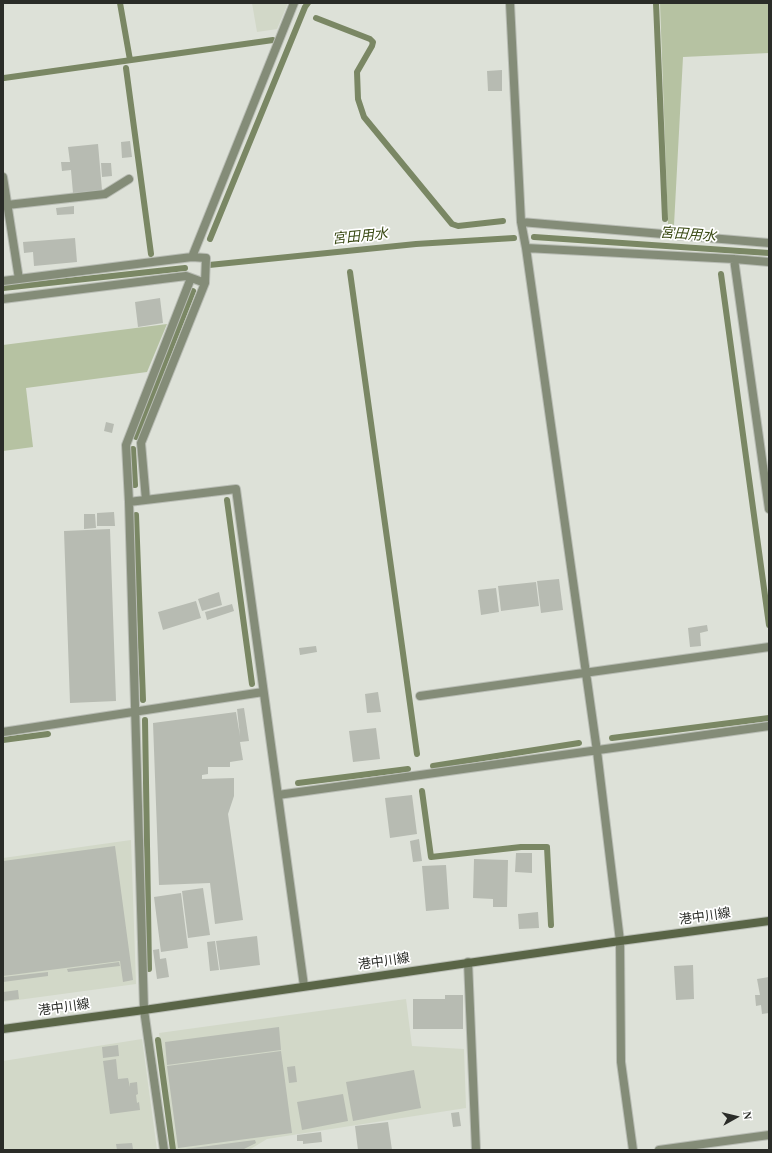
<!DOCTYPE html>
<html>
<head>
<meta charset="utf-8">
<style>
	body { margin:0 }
	#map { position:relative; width:772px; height:1153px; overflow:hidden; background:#dde1d8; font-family:"Times New Roman",serif }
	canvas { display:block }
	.frame { position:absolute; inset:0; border:4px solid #2a2c28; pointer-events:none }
	.north { position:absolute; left:716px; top:1097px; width:40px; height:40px; -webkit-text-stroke:3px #fff; paint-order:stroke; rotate:82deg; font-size:11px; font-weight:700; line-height:16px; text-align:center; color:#2a2c28 }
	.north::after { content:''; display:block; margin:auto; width:14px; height:18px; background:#2a2c28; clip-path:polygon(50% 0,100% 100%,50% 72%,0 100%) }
</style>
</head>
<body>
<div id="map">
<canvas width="772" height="1153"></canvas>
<div class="frame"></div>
<div class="north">N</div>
</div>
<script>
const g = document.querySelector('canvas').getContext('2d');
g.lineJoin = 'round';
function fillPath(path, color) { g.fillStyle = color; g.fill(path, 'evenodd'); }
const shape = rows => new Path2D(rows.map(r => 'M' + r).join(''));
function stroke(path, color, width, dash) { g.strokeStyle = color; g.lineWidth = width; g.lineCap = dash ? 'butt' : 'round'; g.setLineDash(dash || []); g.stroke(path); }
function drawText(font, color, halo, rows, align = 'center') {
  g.font = font + ' "Times New Roman","Noto Sans JP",serif'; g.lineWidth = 3.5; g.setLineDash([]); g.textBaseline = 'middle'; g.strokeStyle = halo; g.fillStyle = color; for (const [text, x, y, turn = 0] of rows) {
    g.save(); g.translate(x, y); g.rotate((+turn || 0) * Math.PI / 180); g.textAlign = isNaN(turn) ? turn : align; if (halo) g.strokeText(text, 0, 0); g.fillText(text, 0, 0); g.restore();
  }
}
const built = shape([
	[252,3,288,3,277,29,257,32],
	[131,840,136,984,3,1002,3,858],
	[406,999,412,1046,464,1049,466,1108,267,1139,249,1150,174,1150,159,1033],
	[142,1039,157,1150,3,1150,3,1061]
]);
const green = shape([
	[660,3,769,3,769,53,683,57,674,225,668,224],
	[167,324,147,372,26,388,33,447,3,451,3,345]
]);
const stream = shape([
	[120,3,130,60],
	[656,3,665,219],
	[316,18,370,39,373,42,372,46,357,72,358,99,364,117,452,224,458,226,503,221],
	[126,68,151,254],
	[4,78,273,40],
	[534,237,769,253],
	[210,239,305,7,308,3],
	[209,265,416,244,514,238],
	[350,272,417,754],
	[721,274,769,625],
	[3,288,185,268],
	[136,437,193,291],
	[133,449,135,485],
	[227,500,252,684],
	[136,515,143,700],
	[145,720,149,969],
	[612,738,769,718],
	[3,740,48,734],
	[433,766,579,743],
	[298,783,408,769],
	[422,791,431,857,521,847,547,847,551,925],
	[158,1040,173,1150]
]);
const building = shape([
	[502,70,502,91,488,91,487,71],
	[130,141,132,157,122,158,121,142],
	[98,144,102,190,73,193,71,170,62,171,61,162,70,162,68,147],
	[101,163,111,163,112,176,102,177],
	[74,206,74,214,57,215,56,208],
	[75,238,77,262,34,266,33,252,24,253,23,242],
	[160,298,163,323,138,327,135,302],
	[106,422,114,424,112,433,104,431],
	[114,512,115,526,97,526,97,513],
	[84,514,95,514,96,528,84,529],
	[110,529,116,701,70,703,64,531],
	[559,579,563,610,541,613,537,581],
	[536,582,539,606,501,611,498,586],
	[496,588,499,612,481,615,478,590],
	[219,592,222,605,202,611,198,599],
	[196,601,201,618,163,630,158,612],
	[232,604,234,611,207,620,205,612],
	[707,625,708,631,700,633,701,646,690,647,688,628],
	[316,646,317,652,300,655,299,648],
	[378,692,381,712,367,713,365,694],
	[244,708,249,741,240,742,243,760,230,762,230,767,208,767,208,774,202,775,202,779,234,778,234,796,228,814,243,920,215,924,210,883,159,885,153,723,236,712,240,736,237,709],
	[376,728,380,759,353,762,349,731],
	[412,795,417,834,390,838,385,798],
	[419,839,422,861,413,862,410,841],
	[115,846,133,980,123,982,120,961,3,976,3,861],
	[516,853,532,853,532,873,515,872],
	[474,859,508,860,507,907,493,907,493,899,473,898],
	[446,865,449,909,426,911,422,866],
	[203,888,210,935,188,938,182,891],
	[181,893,188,948,161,952,154,897],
	[538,912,539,928,519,929,518,914],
	[257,936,260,965,220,970,216,941],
	[215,941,219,970,210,971,207,942],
	[159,949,160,959,166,958,169,977,157,979,153,950],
	[119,962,120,966,68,972,67,969],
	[693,965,694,999,676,1000,674,966],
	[48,972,48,976,3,982,3,977],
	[769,977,769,1013,762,1014,761,1005,756,1006,755,995,760,995,757,979],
	[18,990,19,999,3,1001,3,992],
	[445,995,463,995,463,1029,413,1029,413,999,445,999],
	[279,1027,281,1050,167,1065,165,1042],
	[118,1045,119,1056,103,1058,102,1047],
	[281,1051,292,1133,178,1148,167,1066],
	[116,1059,118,1079,128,1078,130,1087,130,1083,137,1082,138,1094,136,1095,137,1103,139,1102,140,1110,110,1114,103,1061],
	[295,1066,297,1082,289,1083,287,1067],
	[414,1070,421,1108,353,1121,346,1082],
	[343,1094,348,1121,302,1130,297,1102],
	[459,1112,461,1126,453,1127,451,1113],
	[388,1122,392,1150,358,1150,355,1126],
	[321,1132,322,1142,303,1144,303,1141,297,1141,297,1135],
	[255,1140,256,1143,242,1150,185,1150,185,1149],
	[132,1143,133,1149,117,1150,116,1144]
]);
const lane = shape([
	[7,205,105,194,129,179]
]);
const street = shape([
	[510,3,521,222,769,243],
	[3,177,19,279],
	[521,222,526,248],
	[734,259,769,509],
	[3,281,192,257,294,3],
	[3,299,186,276,205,283],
	[146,500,141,443,205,283,206,258,192,257],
	[129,502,126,445,191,278],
	[420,696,769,647],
	[3,732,263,692],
	[278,795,769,726],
	[468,962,476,1150],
	[164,1150,144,1010,129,502,236,489,304,986],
	[633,1150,621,1062,620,941,597,751,526,248,734,259,769,262],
	[659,1150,769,1135]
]);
const secondary = shape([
	[3,1029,144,1010,620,941,769,921]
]);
const streetNames = [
	["港中川線",705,917,-8],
	["港中川線",384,962,-8],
	["港中川線",64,1008,-8]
];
const waterNames = [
	["宮田用水",688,235,4],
	["宮田用水",360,237,-6]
];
fillPath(built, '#d2d8c8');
fillPath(green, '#b6c2a2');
stroke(stream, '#7a8764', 6);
fillPath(building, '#b7bbb2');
stroke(lane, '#b9bdb5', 10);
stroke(street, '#b9bdb5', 10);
stroke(secondary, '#b9bdb5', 10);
stroke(lane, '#848c78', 8);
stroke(street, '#848c78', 8);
stroke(secondary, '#5a6547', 8);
drawText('13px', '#2a2c28', '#fff', streetNames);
drawText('italic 14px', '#394913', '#fff', waterNames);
</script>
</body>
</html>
